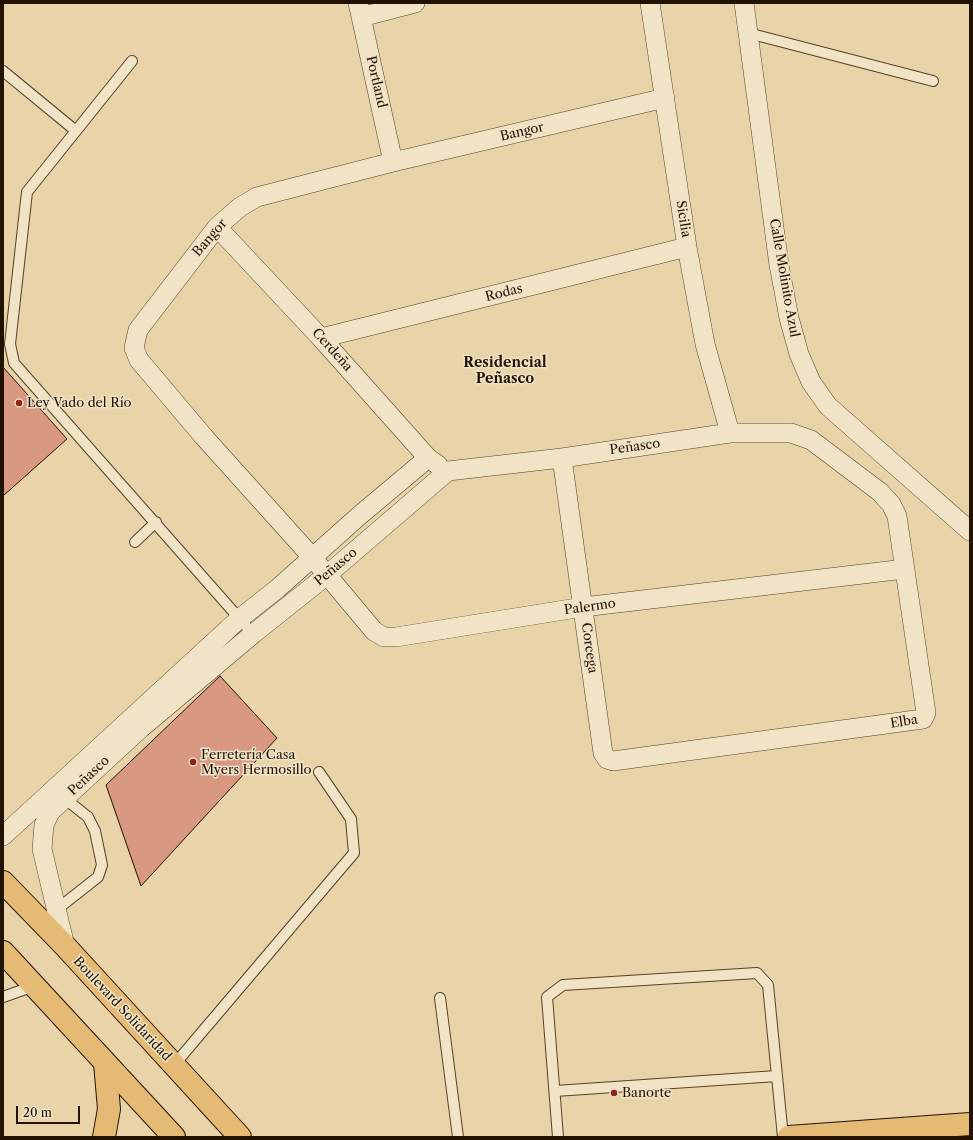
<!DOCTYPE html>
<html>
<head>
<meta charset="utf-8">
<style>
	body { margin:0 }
	#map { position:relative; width:973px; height:1140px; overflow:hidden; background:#e8d4a8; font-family:"Libre Caslon Text",serif }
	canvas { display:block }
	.frame { position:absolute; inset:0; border:4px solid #221200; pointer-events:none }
	.scale { position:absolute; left:16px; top:1106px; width:64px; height:18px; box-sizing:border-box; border:2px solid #221200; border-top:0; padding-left:5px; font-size:12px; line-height:14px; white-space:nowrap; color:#221200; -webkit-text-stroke:3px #f0e3c6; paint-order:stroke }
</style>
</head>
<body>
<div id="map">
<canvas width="973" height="1140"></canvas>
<div class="frame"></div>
<div class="scale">20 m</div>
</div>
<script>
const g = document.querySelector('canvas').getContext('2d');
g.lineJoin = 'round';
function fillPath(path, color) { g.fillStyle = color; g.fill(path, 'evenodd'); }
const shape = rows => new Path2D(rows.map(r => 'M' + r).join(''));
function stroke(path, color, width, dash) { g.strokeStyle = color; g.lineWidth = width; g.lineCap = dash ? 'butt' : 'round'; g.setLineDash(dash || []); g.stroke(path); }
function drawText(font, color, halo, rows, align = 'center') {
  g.font = font + ' "Libre Caslon Text",serif'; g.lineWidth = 3; g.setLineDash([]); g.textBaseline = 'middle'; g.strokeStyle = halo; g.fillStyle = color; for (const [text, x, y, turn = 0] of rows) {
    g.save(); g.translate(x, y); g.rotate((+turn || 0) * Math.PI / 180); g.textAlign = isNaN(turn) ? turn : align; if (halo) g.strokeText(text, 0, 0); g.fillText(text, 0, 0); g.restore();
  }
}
const building = shape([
	[3,367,67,439,3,496,3,367],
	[220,676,277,738,141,886,106,785,220,676]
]);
const service = shape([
	[748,33,933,81],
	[132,61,27,192,10,344,14,363,253,634],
	[3,71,76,131],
	[135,542,156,522],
	[56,910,98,877,102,865,95,831,88,817,64,798],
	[3,997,34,986],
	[440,998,458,1137],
	[174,1065,354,853,351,819,319,772],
	[555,1091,777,1076],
	[558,1137,547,997,563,985,757,973,768,985,783,1137]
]);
const minor = shape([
	[358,3,393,162],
	[650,3,687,247,705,344,730,433],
	[744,3,779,265,789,318,799,354,811,382,828,406,970,531],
	[361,17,415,3],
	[665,98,393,162,257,197,240,207,217,227,138,330,134,348,139,360,204,437,312,557,374,631,384,637,396,637,583,607,905,569],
	[217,227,321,338,428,458,438,465],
	[321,338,687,247],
	[3,836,239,619,277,589,360,515,428,458],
	[65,946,42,849,44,825,50,812,141,728,253,634,327,575,448,471,562,458,730,433,791,433,811,440,880,492,891,504,897,516,926,713,923,719,613,761,607,759,603,753,562,458]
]);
const primary = shape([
	[3,882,65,946,240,1137],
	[3,952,174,1137],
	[104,1137,109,1109,105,1063],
	[789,1137,970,1124]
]);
const markers = [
	[19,403,4,"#8f2418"],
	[193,762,4,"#8f2418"],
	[614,1093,4,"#8f2418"]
];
const streetNames = [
	["Portland",376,82,77],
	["Bangor",522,132,-13],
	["Sicilia",683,219,81],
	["Bangor",210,238,-49],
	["Calle Molinito Azul",784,278,80],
	["Rodas",504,293,-14],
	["Cerdeña",332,350,48],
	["Peñasco",635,447,-8],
	["Peñasco",336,567,-40],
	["Palermo",590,607,-8],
	["Corcega",589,648,82],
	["Elba",904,722,-9],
	["Peñasco",89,776,-43],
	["Boulevard Solidaridad",122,1009,47]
];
const poiNames = [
	["Ley Vado del Río",27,403],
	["Ferretería Casa",201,755],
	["Myers Hermosillo",201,770],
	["Banorte",622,1093]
];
const neighbourhoodNames = [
	["Residencial",505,363],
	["Peñasco",505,379]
];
fillPath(building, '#d89882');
stroke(building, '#221200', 1);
stroke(service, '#54422a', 12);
stroke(minor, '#54422a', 20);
stroke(primary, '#221200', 24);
stroke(service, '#f0e3c6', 10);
stroke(minor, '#f0e3c6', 19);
stroke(primary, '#e4ba74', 22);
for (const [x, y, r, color] of markers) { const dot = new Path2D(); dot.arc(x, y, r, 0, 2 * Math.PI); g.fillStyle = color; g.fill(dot); stroke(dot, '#f0e3c6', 1.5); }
drawText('13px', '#221200', '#f0e3c6', streetNames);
drawText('13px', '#221200', '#f0e3c6', poiNames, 'left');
drawText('bold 14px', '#221200', '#f0e3c6', neighbourhoodNames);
</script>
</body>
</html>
